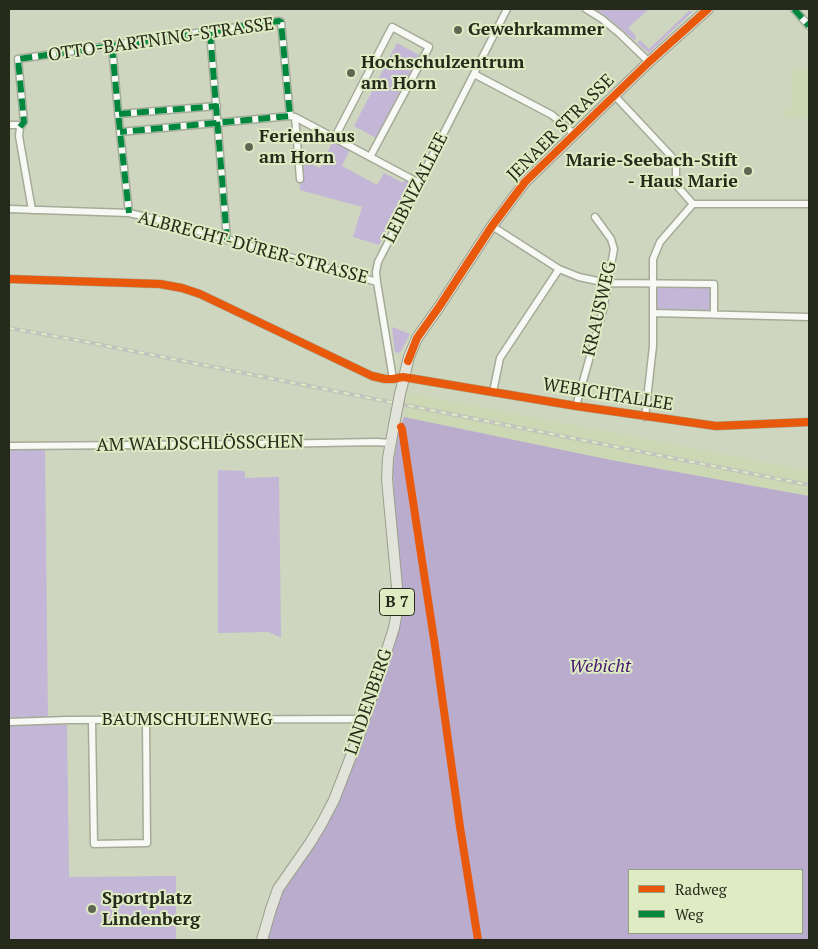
<!DOCTYPE html>
<html>
<head>
<meta charset="utf-8">
<style>
	body { margin:0 }
	#map { position:relative; width:818px; height:949px; overflow:hidden; background:#ced6bf; font-family:"PT Serif",serif }
	canvas { display:block }
	.frame { position:absolute; inset:0; border:10px solid #252a1b; pointer-events:none }
	.legend { position:absolute; left:628px; top:869px; width:175px; height:65px; box-sizing:border-box; background:#dfecc3; border:1px solid #959e80; margin:0; padding:6px 9px; list-style:none; font-size:15px; color:#252a1b }
	.legend li { display:flex; align-items:center; gap:10px; height:25px }
	.legend b { width:25px; border:1px solid #959e80 }
</style>
</head>
<body>
<div id="map">
<canvas width="818" height="949"></canvas>
<div class="frame"></div>
<ul class="legend">
<li><b style="height:6px;background:#e8590c"></b>Radweg</li>
<li><b style="height:6px;background:#00873e"></b>Weg</li>
</ul>
</div>
<script>
const g = document.querySelector('canvas').getContext('2d');
g.lineJoin = 'round';
function fillPath(path, color) { g.fillStyle = color; g.fill(path, 'evenodd'); }
const shape = rows => new Path2D(rows.map(r => 'M' + r).join(''));
function stroke(path, color, width, dash) { g.strokeStyle = color; g.lineWidth = width; g.lineCap = dash ? 'butt' : 'round'; g.setLineDash(dash || []); g.stroke(path); }
function drawText(font, color, halo, rows, align = 'center') {
  g.font = font + ' "PT Serif",serif'; g.lineWidth = 4; g.setLineDash([]); g.textBaseline = 'middle'; g.strokeStyle = halo; g.fillStyle = color; for (const [text, x, y, turn = 0] of rows) {
    g.save(); g.translate(x, y); g.rotate((+turn || 0) * Math.PI / 180); g.textAlign = isNaN(turn) ? turn : align; if (halo) g.strokeText(text, 0, 0); g.fillText(text, 0, 0); g.restore();
  }
}
const built = shape([
	[792,68,809,68,809,117,783,116,783,108,792,108],
	[408,393,809,471,809,496,611,460,404,417]
]);
const green = shape([
	[597,9,649,9,628,28,636,36,635,41,611,20,596,10],
	[689,11,693,11,649,53,637,43,640,40,649,49],
	[397,43,419,55,376,138,354,126],
	[334,139,351,147,342,166,377,185,384,173,403,183,407,177,413,179,379,245,353,237,362,207,300,190,299,158,320,168],
	[657,287,711,287,710,310,657,309],
	[392,327,410,334,401,351,399,353,395,352],
	[9,449,45,449,48,720,9,720],
	[218,470,245,471,245,478,279,477,281,638,269,632,218,633],
	[9,725,67,725,69,877,176,876,176,940,9,940]
]);
const forest = shape([
	[404,417,611,460,809,496,809,940,266,940,271,926,272,924,275,915,275,910,281,894,290,879,311,850,398,630,393,468,398,433],
	[629,870,802,870,802,933,629,933]
]);
const street = shape([
	[586,9,602,19,620,34,649,62],
	[794,9,809,26],
	[210,32,227,240],
	[112,46,120,132,129,213],
	[474,74,552,115,574,134],
	[615,96,672,157,676,166,676,181,678,187,693,204,809,204],
	[119,114,217,106],
	[295,117,300,179],
	[9,125,18,125,20,127,19,136,32,210],
	[20,127,24,122,18,59,279,21,281,22,290,116],
	[120,132,290,116,295,117,419,183],
	[334,139,392,27,429,47,370,157],
	[9,209,129,213,163,221,377,282],
	[492,226,559,269,579,277,607,283,714,284,714,314],
	[9,279,160,284,182,288,200,294,372,376,385,379,393,379,403,377,576,406,716,426,809,422],
	[654,313,809,317],
	[393,379,377,282,376,272,378,262,507,9],
	[493,392,500,358,559,269],
	[576,406,603,310,613,254,614,249,611,239,595,217],
	[645,417,653,346,653,259,660,242,693,204],
	[9,446,264,444,377,442,390,443],
	[92,720,94,844,147,843,146,720],
	[9,722,68,720,355,719,364,721]
]);
const primary = shape([
	[400,394,409,357,417,338,439,307,492,226,525,182,649,62,708,9],
	[262,940,271,909,278,889,310,843,322,823,334,800,360,733,394,628,397,611,397,587,387,479,388,458,394,425]
]);
const rail = shape([
	[9,328,87,342,809,485]
]);
const primaryBridge = shape([
	[394,425,400,394]
]);
const quiet = shape([
	[794,9,809,26],
	[210,32,227,240],
	[112,46,120,132,129,213],
	[119,114,217,106],
	[20,127,24,122,18,59,210,32,249,25,279,21,281,22,290,116,120,132]
]);
const cycleway = shape([
	[9,279,160,284,182,288,200,294,372,376,385,379,393,379,403,377,576,406,716,426,809,422],
	[408,361,417,338,439,307,492,226,525,182,649,62,708,9],
	[401,427,402,429,435,646,460,827,478,940]
]);
const markers = [
	[458,30,5,"#606654"],
	[351,73,5,"#606654"],
	[249,147,5,"#606654"],
	[748,171,5,"#606654"],
	[92,909,5,"#606654"]
];
const shields = [
	[397,602,35]
];
const shieldNames = [
	["B 7",397,602]
];
const poiNames = [
	["Gewehrkammer",468,30],
	["Hochschulzentrum",361,63],
	["am Horn",361,84],
	["Ferienhaus",259,137],
	["am Horn",259,158],
	["Marie-Seebach-Stift",738,161,"right"],
	["- Haus Marie",738,182,"right"],
	["Sportplatz",102,899],
	["Lindenberg",102,920]
];
const streetNames = [
	["OTTO-BARTNING-STRASSE",161,40,-8],
	["JENAER STRASSE",561,128,-45],
	["LEIBNIZALLEE",416,188,-63],
	["ALBRECHT-DÜRER-STRASSE",253,248,15],
	["KRAUSWEG",600,309,-77],
	["WEBICHTALLEE",608,395,9],
	["AM WALDSCHLÖSSCHEN",200,444,-1],
	["LINDENBERG",369,702,-71],
	["BAUMSCHULENWEG",187,720]
];
const parkNames = [
	["Webicht",600,667]
];
fillPath(built, '#cbd8b3');
fillPath(green, '#c3b6d6');
fillPath(forest, '#baaccc');
stroke(street, '#a4ab98', 9);
stroke(primary, '#999f8a', 12);
stroke(street, '#f8f9f5', 6);
stroke(primary, '#e2e4dc', 10);
stroke(rail, '#c2c4bd', 4);
stroke(rail, '#dfecc3', 2, [5.5]);
stroke(primaryBridge, '#999f8a', 12, []);
stroke(primaryBridge, '#e2e4dc', 10);
stroke(quiet, '#00873e', 6, [12, 6]);
stroke(cycleway, '#e8590c', 8);
for (const [x, y, r, color] of markers) { const dot = new Path2D(); dot.arc(x, y, r, 0, 2 * Math.PI); g.fillStyle = color; g.fill(dot); stroke(dot, '#dfecc3', 2); }
for (const [x, y, w] of shields) { const box = new Path2D(); box.roundRect(x - w / 2, y - 13.5, w, 27, 4); g.fillStyle = '#dfecc3'; g.fill(box); stroke(box, '#252a1b', 1); }
drawText('bold 16px', '#252a1b', null, shieldNames);
drawText('bold 18px', '#252a1b', '#dfecc3', poiNames, 'left');
drawText('18px', '#252a1b', '#dfecc3', streetNames);
drawText('italic 18px', '#44156f', '#dfecc3', parkNames);
</script>
</body>
</html>
